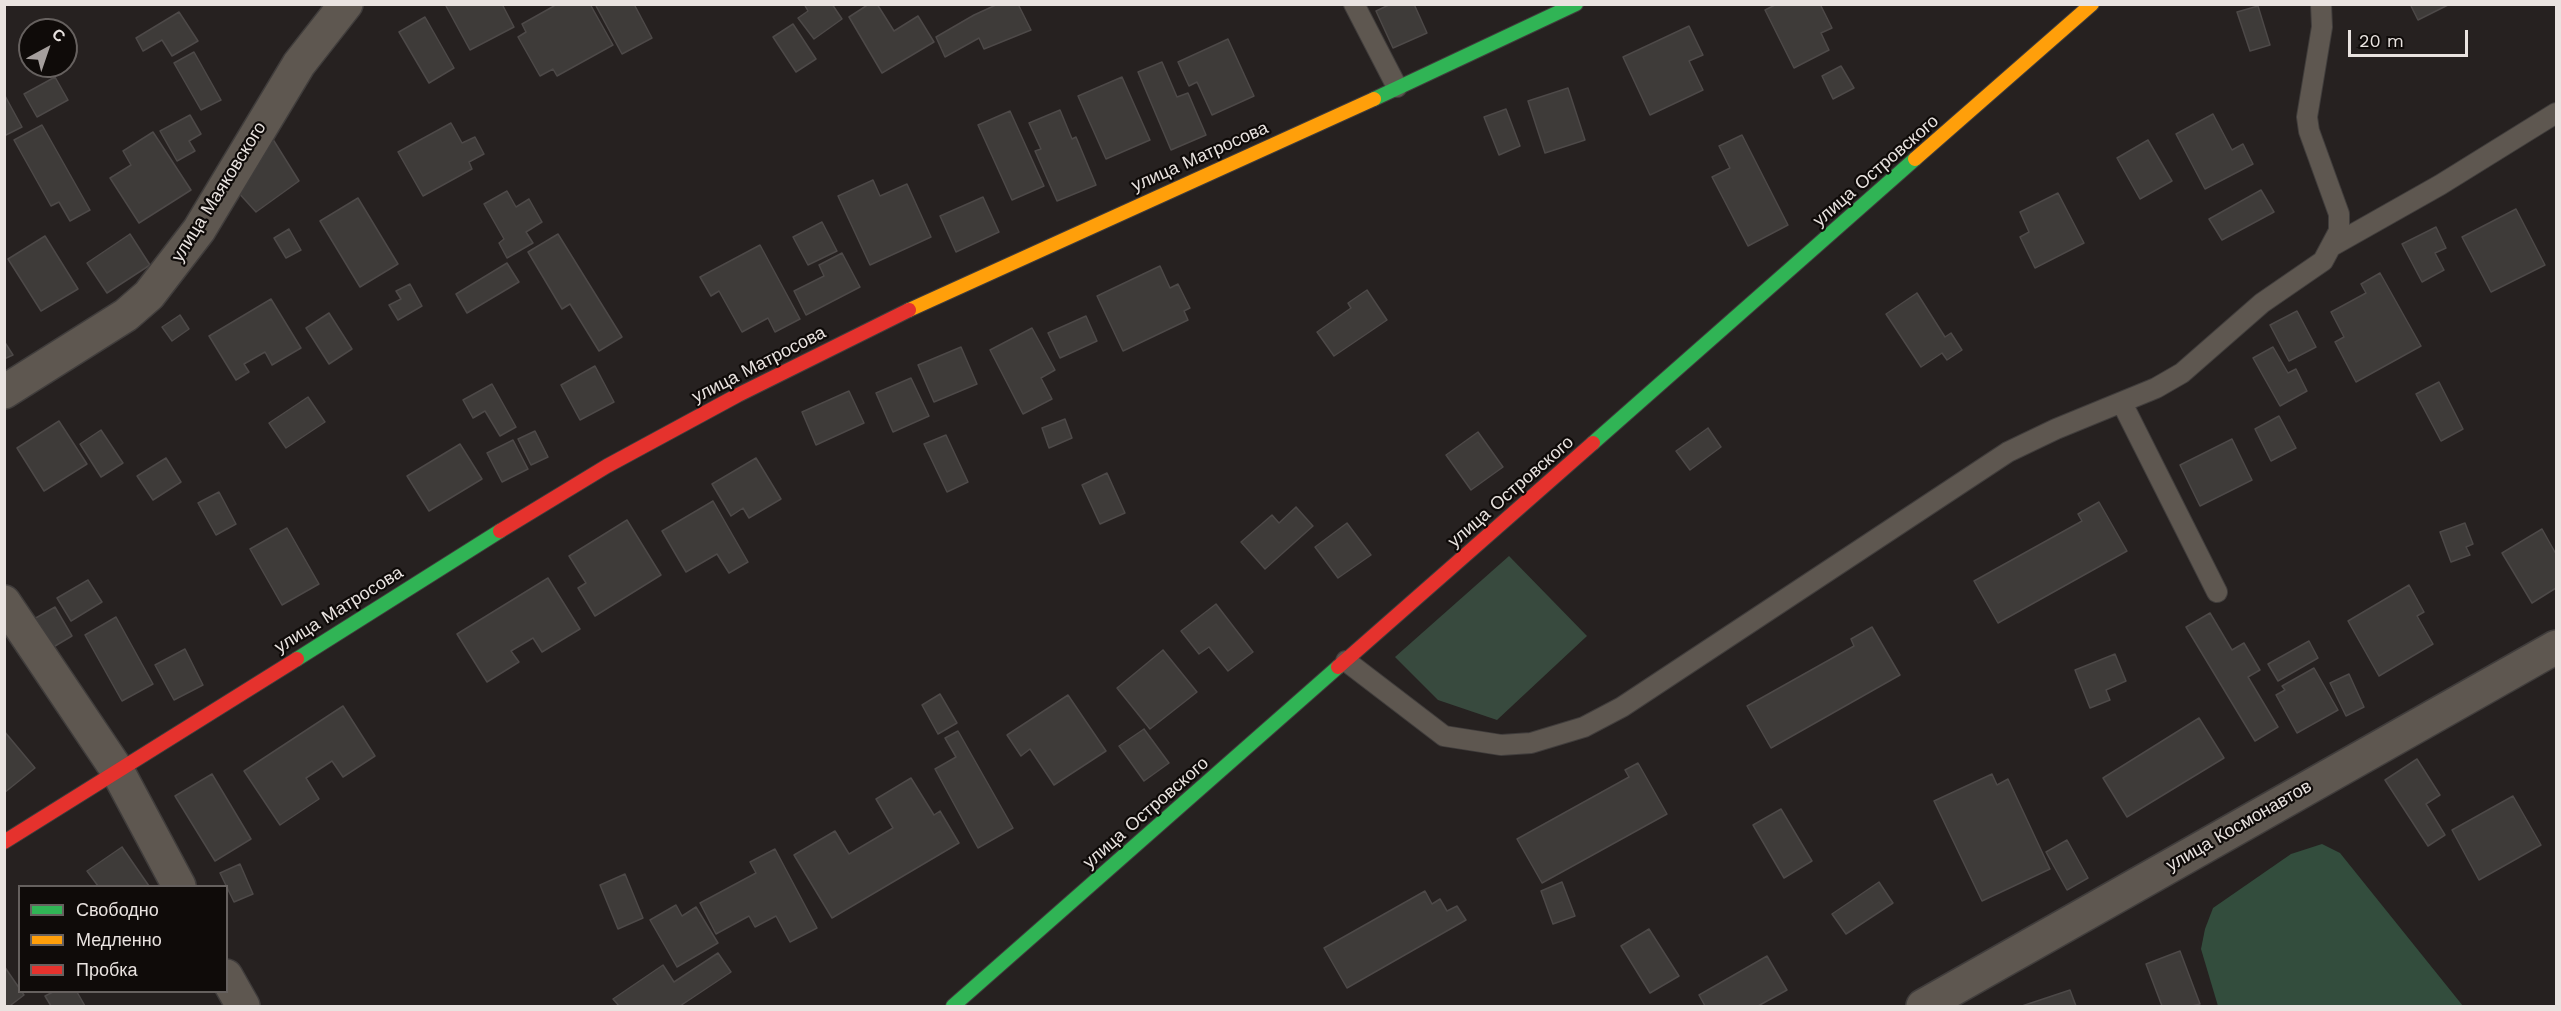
<!DOCTYPE html>
<html>
<head>
<meta charset="utf-8">
<style>
	body { margin:0 }
	#map { position:relative; width:2561px; height:1011px; overflow:hidden; background:#262120; font-family:"Work Sans",sans-serif }
	canvas { display:block }
	.frame { position:absolute; inset:0; border:6px solid #e9e3e0; pointer-events:none }
	.legend { position:absolute; left:18px; top:885px; width:210px; height:108px; box-sizing:border-box; background:#0f0b09; border:2px solid #66615f; margin:0; padding:8px 10px; list-style:none; font-size:18px; color:#e9e3e0 }
	.legend li { display:flex; align-items:center; gap:12px; height:30px }
	.legend b { width:30px; border:2px solid #66615f }
	.north { position:absolute; left:18px; top:18px; width:60px; height:60px; box-sizing:border-box; background:#0f0b09; border:2px solid #66615f; border-radius:50%; rotate:40deg; font-size:16px; font-weight:700; line-height:24px; text-align:center; color:#e9e3e0 }
	.north::after { content:''; display:block; margin:auto; width:21px; height:27px; background:#a59f9d; clip-path:polygon(50% 0,100% 100%,50% 72%,0 100%) }
	.scale { position:absolute; left:2348px; top:30px; width:120px; height:27px; box-sizing:border-box; border:3px solid #e9e3e0; border-top:0; padding-left:8px; font-size:18px; line-height:21px; white-space:nowrap; color:#e9e3e0; -webkit-text-stroke:4px #0f0b09; paint-order:stroke }
</style>
</head>
<body>
<div id="map">
<canvas width="2561" height="1011"></canvas>
<div class="frame"></div>
<ul class="legend">
<li><b style="height:8px;background:#30b455"></b>Свободно</li>
<li><b style="height:8px;background:#ff9f0a"></b>Медленно</li>
<li><b style="height:8px;background:#e5322d"></b>Пробка</li>
</ul>
<div class="north">С</div>
<div class="scale">20 m</div>
</div>
<script>
const g = document.querySelector('canvas').getContext('2d');
g.lineJoin = 'round';
function fillPath(path, color) { g.fillStyle = color; g.fill(path, 'evenodd'); }
const shape = rows => new Path2D(rows.map(r => 'M' + r).join(''));
function stroke(path, color, width, dash) { g.strokeStyle = color; g.lineWidth = width; g.lineCap = dash ? 'butt' : 'round'; g.setLineDash(dash || []); g.stroke(path); }
function drawText(font, color, halo, rows, align = 'center') {
  g.font = font + ' "Work Sans",sans-serif'; g.lineWidth = 4.5; g.setLineDash([]); g.textBaseline = 'middle'; g.strokeStyle = halo; g.fillStyle = color; for (const [text, x, y, turn = 0] of rows) {
    g.save(); g.translate(x, y); g.rotate((+turn || 0) * Math.PI / 180); g.textAlign = isNaN(turn) ? turn : align; if (halo) g.strokeText(text, 0, 0); g.fillText(text, 0, 0); g.restore();
  }
}
const green = shape([
	[1509,556,1587,636,1497,720,1438,700,1395,657]
]);
const forest = shape([
	[2322,844,2340,853,2463,1006,2218,1006,2201,949,2205,929,2213,908,2291,854]
]);
const building = shape([
	[449,4,502,4,514,27,470,50,446,6,449,4],
	[553,4,590,4,613,45,557,76,553,69,540,76,518,37,526,32,522,24,554,6,553,4],
	[595,4,634,4,652,38,622,54,595,4],
	[804,4,832,4,842,19,814,39,798,18,808,11,804,4],
	[869,4,877,4,894,31,918,16,934,42,882,73,849,17,869,4],
	[998,4,1018,4,1031,30,984,49,979,38,945,57,936,37,974,15,998,4],
	[1391,4,1414,4,1427,33,1393,48,1376,11,1391,4],
	[1777,4,1820,4,1832,28,1821,33,1829,50,1794,68,1765,10,1777,4],
	[2410,4,2450,4,2418,20,2410,4],
	[2258,6,2270,45,2250,51,2237,12,2258,6],
	[179,12,198,41,172,56,162,40,143,51,136,38,179,12],
	[425,17,454,68,429,83,399,32,425,17],
	[793,24,816,59,796,72,773,37,793,24],
	[1689,26,1703,55,1689,61,1703,90,1650,115,1623,57,1689,26],
	[1228,39,1254,96,1212,115,1197,82,1189,86,1178,62,1228,39],
	[194,52,221,100,201,110,174,63,194,52],
	[1162,62,1177,97,1188,93,1206,135,1171,150,1138,72,1162,62],
	[1841,66,1854,88,1833,99,1822,76,1841,66],
	[55,77,68,100,37,117,24,94,55,77],
	[1122,77,1150,140,1106,159,1078,96,1122,77],
	[1568,88,1585,140,1545,153,1528,101,1568,88],
	[4,94,22,127,4,136,4,94],
	[1506,109,1520,146,1499,155,1484,117,1506,109],
	[1060,110,1072,139,1076,137,1096,185,1057,201,1035,151,1041,149,1029,123,1060,110],
	[1010,111,1044,186,1012,200,978,125,1010,111],
	[2213,114,2232,150,2243,144,2253,164,2205,189,2176,134,2213,114],
	[190,115,201,134,189,141,195,151,177,161,160,131,190,115],
	[451,123,462,143,475,137,484,154,469,162,472,169,423,196,398,152,451,123],
	[42,125,90,210,70,221,59,202,51,206,14,140,42,125],
	[153,132,191,190,139,223,110,178,131,165,123,151,153,132],
	[269,133,299,181,256,212,236,190,269,133],
	[1742,135,1788,225,1748,246,1712,177,1730,168,1719,146,1742,135],
	[2148,140,2172,181,2140,199,2117,158,2148,140],
	[873,180,880,196,907,184,931,237,870,265,838,196,873,180],
	[2261,190,2274,212,2222,240,2209,219,2261,190],
	[507,191,516,207,529,199,542,222,526,232,533,243,507,258,499,243,504,239,484,204,507,191],
	[2058,193,2084,243,2035,268,2020,237,2029,232,2020,212,2058,193],
	[983,197,999,232,956,252,940,216,983,197],
	[358,198,398,264,360,287,320,221,358,198],
	[2516,209,2545,265,2491,292,2462,237,2516,209],
	[822,222,837,251,808,265,793,237,822,222],
	[2436,227,2446,248,2435,253,2444,270,2422,282,2402,244,2436,227],
	[289,229,301,250,286,258,274,238,289,229],
	[130,234,150,265,107,293,87,263,130,234],
	[558,234,622,337,599,351,570,304,562,309,528,252,558,234],
	[45,236,78,289,41,311,8,259,45,236],
	[760,245,800,319,775,332,768,318,742,332,719,291,711,296,700,277,760,245],
	[842,253,860,287,806,315,794,291,824,276,819,265,842,253],
	[507,263,519,282,467,313,456,294,507,263],
	[1160,266,1170,288,1178,284,1190,308,1184,311,1188,320,1123,351,1097,296,1160,266],
	[2380,273,2421,346,2356,382,2335,342,2344,337,2331,312,2366,293,2361,284,2380,273],
	[410,284,422,306,398,320,389,305,401,299,396,291,410,284],
	[1367,290,1387,320,1334,356,1317,332,1351,308,1348,303,1367,290],
	[1917,293,1945,337,1951,333,1962,350,1947,360,1942,353,1921,367,1886,314,1917,293],
	[271,299,301,348,272,365,265,352,244,364,249,372,236,380,209,336,271,299],
	[2297,311,2316,347,2289,361,2270,325,2297,311],
	[329,313,352,349,329,364,306,328,329,313],
	[180,315,189,329,172,341,162,327,180,315],
	[1086,316,1097,341,1060,358,1048,333,1086,316],
	[1032,328,1055,370,1041,378,1052,399,1023,414,990,350,1032,328],
	[4,341,13,355,4,359,4,341],
	[961,347,977,384,934,402,918,365,961,347],
	[2273,347,2288,373,2296,369,2307,391,2280,406,2253,358,2273,347],
	[595,366,614,402,580,420,561,385,595,366],
	[911,378,929,416,893,432,876,393,911,378],
	[2439,382,2463,429,2441,441,2416,394,2439,382],
	[492,384,516,427,500,436,485,411,473,418,463,400,492,384],
	[849,391,864,423,816,445,802,412,849,391],
	[308,397,325,422,286,448,269,423,308,397],
	[2279,416,2296,448,2271,461,2255,429,2279,416],
	[1065,419,1072,438,1049,448,1042,428,1065,419],
	[59,421,87,464,44,491,17,448,59,421],
	[1708,428,1721,447,1690,470,1676,451,1708,428],
	[101,430,123,463,101,477,80,444,101,430],
	[535,431,548,457,531,465,518,439,535,431],
	[1478,432,1503,467,1471,490,1446,455,1478,432],
	[946,435,968,482,947,492,924,444,946,435],
	[2232,439,2252,480,2200,506,2180,465,2232,439],
	[513,440,528,469,502,482,487,453,513,440],
	[460,444,482,479,429,511,407,476,460,444],
	[166,458,181,482,153,500,137,476,166,458],
	[756,458,781,499,749,518,743,508,731,516,712,484,756,458],
	[1107,473,1125,513,1100,524,1082,485,1107,473],
	[219,492,236,524,216,535,198,503,219,492],
	[713,501,748,562,729,573,717,554,686,572,662,531,713,501],
	[2099,502,2127,551,1998,623,1974,581,2082,521,2078,514,2099,502],
	[1296,507,1313,526,1265,569,1241,542,1272,515,1279,523,1296,507],
	[627,520,661,575,595,616,578,588,586,583,569,556,627,520],
	[1347,523,1371,555,1338,578,1315,547,1347,523],
	[2465,523,2473,544,2466,547,2470,555,2451,562,2440,532,2465,523],
	[287,528,319,584,282,605,250,549,287,528],
	[2542,529,2556,554,2556,588,2532,603,2502,553,2542,529],
	[548,578,580,629,542,652,533,638,511,651,519,662,487,682,457,634,548,578],
	[88,580,102,602,71,621,57,598,88,580],
	[2409,585,2424,612,2417,616,2433,644,2379,676,2348,621,2409,585],
	[1216,604,1253,652,1228,671,1209,647,1199,654,1181,631,1216,604],
	[55,607,72,636,50,649,34,619,55,607],
	[2210,613,2232,650,2244,643,2260,670,2248,677,2278,727,2255,741,2186,627,2210,613],
	[116,617,153,684,122,701,85,635,116,617],
	[1872,627,1900,675,1771,748,1747,706,1854,646,1851,639,1872,627],
	[2309,641,2318,658,2278,681,2268,664,2309,641],
	[185,649,203,685,174,700,155,665,185,649],
	[1163,650,1197,692,1150,729,1117,688,1163,650],
	[2115,654,2126,681,2106,690,2110,700,2090,708,2075,670,2115,654],
	[2314,668,2338,710,2297,733,2276,695,2285,690,2282,686,2314,668],
	[2349,674,2364,707,2346,716,2330,683,2349,674],
	[940,694,957,723,938,734,922,705,940,694],
	[1068,695,1106,751,1054,785,1030,749,1021,756,1007,735,1068,695],
	[343,706,375,756,343,777,332,761,306,778,319,799,280,825,244,771,343,706],
	[2199,718,2224,758,2127,817,2103,778,2199,718],
	[1144,729,1169,763,1144,781,1119,746,1144,729],
	[4,731,35,768,4,793,4,731],
	[958,731,1013,828,978,848,935,769,956,757,945,738,958,731],
	[2417,759,2440,795,2426,804,2445,835,2428,846,2385,780,2417,759],
	[1638,763,1667,814,1542,883,1517,839,1629,777,1625,770,1638,763],
	[212,774,251,839,215,861,175,796,212,774],
	[1992,774,1997,785,2008,779,2050,869,1982,901,1934,801,1992,774],
	[911,778,934,815,940,811,959,843,832,918,794,855,835,831,849,854,893,828,876,799,911,778],
	[2513,796,2541,845,2479,880,2452,830,2513,796],
	[1781,809,1812,861,1784,878,1753,825,1781,809],
	[2067,840,2088,878,2067,890,2046,852,2067,840],
	[122,847,149,886,98,886,87,871,122,847],
	[775,849,817,928,790,942,776,916,755,927,749,916,716,934,700,903,756,873,750,862,775,849],
	[240,864,253,894,234,902,220,873,240,864],
	[625,874,643,918,618,929,600,885,625,874],
	[1562,882,1575,916,1553,924,1541,891,1562,882],
	[1879,882,1893,903,1846,934,1832,914,1879,882],
	[1425,891,1432,904,1440,899,1447,911,1457,906,1466,920,1347,988,1324,948,1425,891],
	[676,905,682,916,696,907,718,943,677,967,650,920,676,905],
	[1649,929,1679,976,1650,993,1621,946,1649,929],
	[2180,951,2200,1004,2192,1006,2162,1006,2146,964,2180,951],
	[718,953,731,972,680,1006,619,1006,613,999,663,965,674,982,718,953],
	[1767,956,1787,990,1758,1006,1705,1006,1699,995,1767,956],
	[4,966,24,995,11,1005,12,1006,4,1006,4,966],
	[2070,990,2076,1006,2022,1006,2070,990],
	[53,992,77,992,85,1006,51,1006,45,996,53,992]
]);
const lane = shape([
	[1354,4,1397,87],
	[2332,246,2440,185,2556,113],
	[2122,403,2217,592],
	[1346,661,1444,736,1501,745,1531,743,1584,727,1622,707,2008,452,2056,429,2156,388,2182,373,2262,303,2323,261,2339,231,2339,214,2309,131,2307,117,2322,27,2321,4]
]);
const street = shape([
	[4,392,126,315,149,295,199,230,299,64,346,4],
	[4,602,117,770,179,886],
	[226,976,243,1006],
	[1923,1006,2556,647]
]);
const fast = shape([
	[1374,99,1576,4],
	[1593,443,1915,159],
	[297,659,500,531],
	[953,1006,1338,667]
]);
const slow = shape([
	[1915,159,2092,4],
	[909,310,1374,99]
]);
const jam = shape([
	[500,531,607,466,738,395,909,310],
	[1338,667,1593,443],
	[4,842,297,659]
]);
const streetNames = [
	["улица Матросова",1200,157,-24],
	["улица Островского",1876,171,-41],
	["улица Маяковского",219,192,-58],
	["улица Матросова",759,365,-27],
	["улица Островского",1511,492,-41],
	["улица Матросова",339,610,-32],
	["улица Островского",1146,813,-41],
	["улица Космонавтов",2239,826,-30]
];
fillPath(green, '#384a3e');
fillPath(forest, '#334d3d');
fillPath(building, '#3e3b39');
stroke(building, '#4d4948', 1.5);
stroke(lane, '#403d3c', 22);
stroke(street, '#403d3c', 36);
stroke(fast, '#403d3c', 16);
stroke(slow, '#403d3c', 16);
stroke(jam, '#403d3c', 16);
stroke(lane, '#5e5750', 20);
stroke(street, '#5e5750', 33);
stroke(fast, '#30b455', 14);
stroke(slow, '#ff9f0a', 14);
stroke(jam, '#e5322d', 14);
drawText('18px', '#e9e3e0', '#0f0b09', streetNames);
</script>
</body>
</html>
